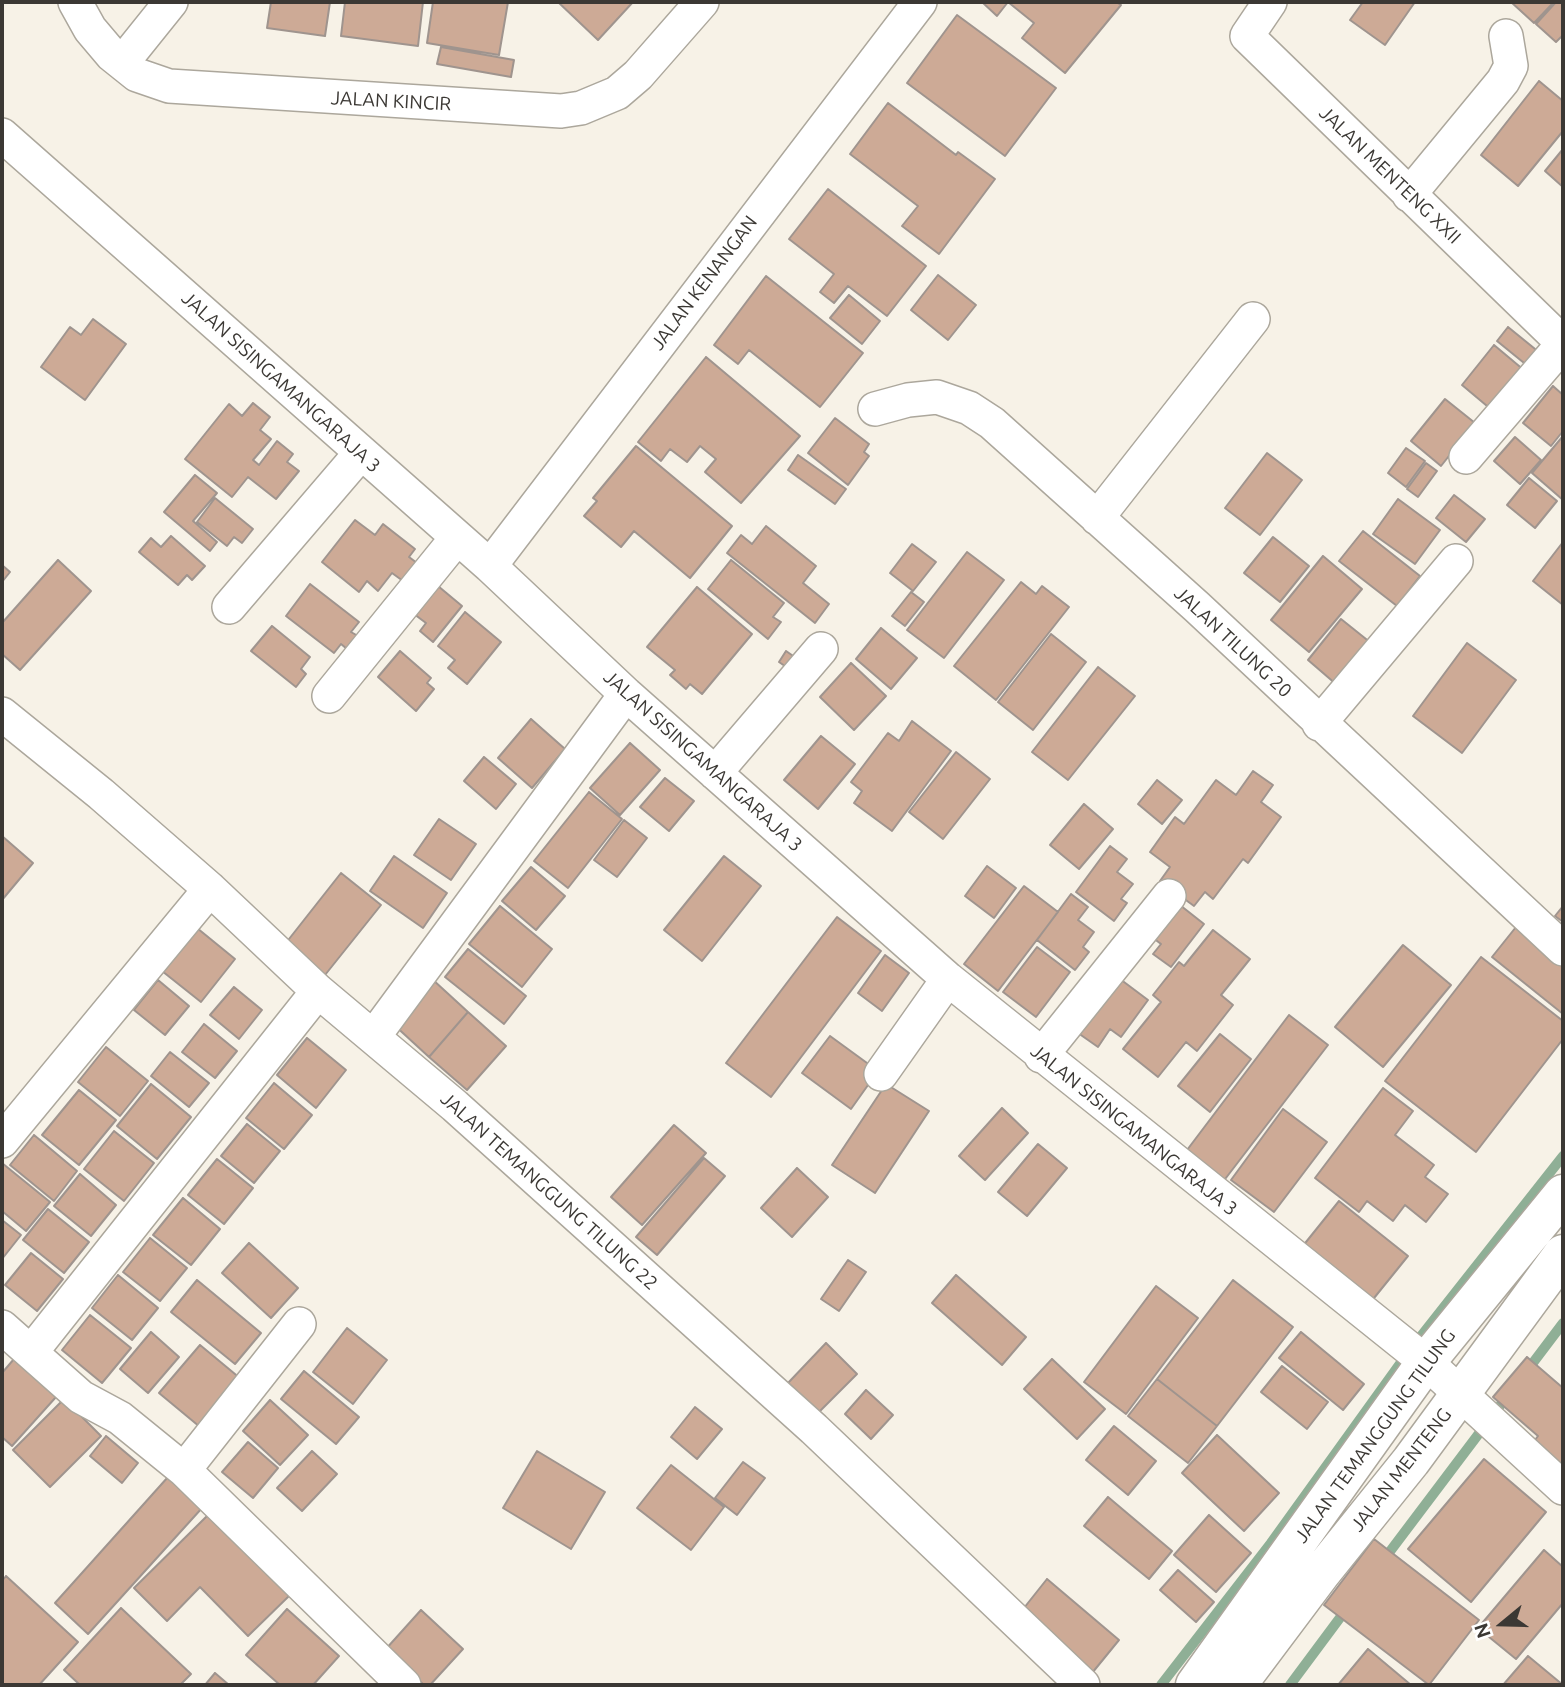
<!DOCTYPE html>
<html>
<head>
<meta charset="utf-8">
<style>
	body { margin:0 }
	#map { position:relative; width:1565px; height:1687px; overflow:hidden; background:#f7f2e7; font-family:Ubuntu,sans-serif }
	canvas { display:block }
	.frame { position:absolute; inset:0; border:4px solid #3b3834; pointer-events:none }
	.north { position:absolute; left:1467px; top:1589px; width:70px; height:70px; -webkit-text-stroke:5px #fff; paint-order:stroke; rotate:251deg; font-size:19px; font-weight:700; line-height:28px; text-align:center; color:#3b3834 }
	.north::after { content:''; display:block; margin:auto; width:24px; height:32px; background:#3b3834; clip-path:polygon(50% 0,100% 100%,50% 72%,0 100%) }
</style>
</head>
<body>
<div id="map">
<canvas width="1565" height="1687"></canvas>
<div class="frame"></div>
<div class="north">N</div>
</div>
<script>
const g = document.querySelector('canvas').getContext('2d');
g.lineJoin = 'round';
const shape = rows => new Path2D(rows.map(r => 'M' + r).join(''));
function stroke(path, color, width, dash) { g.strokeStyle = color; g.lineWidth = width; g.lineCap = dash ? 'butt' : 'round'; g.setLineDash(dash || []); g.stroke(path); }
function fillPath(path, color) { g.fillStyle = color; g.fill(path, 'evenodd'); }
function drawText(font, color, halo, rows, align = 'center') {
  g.font = font + ' Ubuntu,sans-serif'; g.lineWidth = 7; g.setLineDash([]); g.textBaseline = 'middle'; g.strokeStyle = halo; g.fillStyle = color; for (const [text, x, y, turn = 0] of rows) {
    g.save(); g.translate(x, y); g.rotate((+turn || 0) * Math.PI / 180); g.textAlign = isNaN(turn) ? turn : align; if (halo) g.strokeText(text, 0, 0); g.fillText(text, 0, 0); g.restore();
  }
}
const stream = shape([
	[1526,1372,1563,1323],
	[1382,1562,1508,1395],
	[1161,1685,1271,1543,1410,1350,1563,1156],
	[1290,1685,1348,1607]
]);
const building = shape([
	[271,2,330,2,325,36,267,28,271,2],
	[345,2,423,2,418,46,341,36,345,2],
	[433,2,508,2,499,55,427,43,433,2],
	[558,2,633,2,598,40,558,2],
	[982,2,1008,2,997,16,982,2],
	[1008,2,1116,2,1121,5,1065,73,1022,38,1034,23,1008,2],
	[1363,2,1415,2,1385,45,1350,20,1363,2],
	[1511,2,1554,2,1534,23,1511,2],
	[1556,2,1563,2,1563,35,1556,42,1536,24,1556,2],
	[957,15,1056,88,1005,156,907,83,957,15],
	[441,47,514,60,511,77,437,64,441,47],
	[1539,81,1563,101,1563,131,1518,186,1481,155,1539,81],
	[888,103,956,155,958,152,995,179,939,254,902,226,918,206,850,154,888,103],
	[1563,149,1563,187,1545,171,1563,149],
	[828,189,926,266,887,316,848,286,834,303,820,292,834,274,789,239,828,189],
	[938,275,976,305,948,340,911,310,938,275],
	[766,276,863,353,820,407,749,350,738,364,714,345,766,276],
	[849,295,880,321,862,344,830,318,849,295],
	[93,319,126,344,85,400,41,367,70,327,81,335,93,319],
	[1508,327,1540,353,1529,367,1497,341,1508,327],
	[1494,345,1525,371,1493,411,1462,385,1494,345],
	[706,357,800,436,741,503,705,472,716,459,700,446,687,462,670,449,661,461,638,442,706,357],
	[1553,386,1563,395,1563,431,1551,446,1523,423,1553,386],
	[1445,399,1475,423,1441,466,1411,441,1445,399],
	[253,403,270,417,260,430,271,439,253,460,259,465,277,441,293,454,287,462,299,471,276,499,248,477,232,497,185,459,229,404,242,416,253,403],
	[835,418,869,444,864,452,869,456,848,485,808,453,835,418],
	[1563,436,1563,500,1532,473,1563,436],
	[1515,437,1541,460,1520,484,1494,461,1515,437],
	[636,446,732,526,690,578,634,531,621,547,584,516,597,501,593,498,636,446],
	[1406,448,1425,461,1406,487,1388,473,1406,448],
	[1267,453,1302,480,1260,535,1225,508,1267,453],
	[798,455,846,489,835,504,788,470,798,455],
	[1426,463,1437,471,1418,497,1407,489,1426,463],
	[195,475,217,493,193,521,217,542,210,551,164,512,195,475],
	[1529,478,1557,501,1535,528,1507,505,1529,478],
	[1454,495,1485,519,1466,542,1436,518,1454,495],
	[215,498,253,529,242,543,234,537,227,546,197,522,215,498],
	[1398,499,1440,530,1415,564,1373,534,1398,499],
	[355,520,375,535,383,524,415,549,409,557,417,563,403,581,392,573,378,591,367,581,359,592,322,562,355,520],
	[766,526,816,566,803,583,829,604,815,623,727,553,741,535,752,544,766,526],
	[1363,531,1420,576,1397,606,1339,561,1363,531],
	[171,536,205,566,192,580,187,575,178,585,139,552,151,538,161,547,171,536],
	[1273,537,1309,566,1280,602,1244,573,1273,537],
	[1563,542,1563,605,1533,581,1563,542],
	[912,544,936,562,913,591,890,573,912,544],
	[967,552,1004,580,944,658,907,630,967,552],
	[1323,556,1362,589,1309,652,1271,620,1323,556],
	[58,560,91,591,20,670,2,654,2,623,58,560],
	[731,560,784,603,773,617,781,622,768,639,708,589,731,560],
	[2,565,10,572,2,582,2,565],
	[1021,582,1036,594,1042,586,1069,607,996,700,954,666,1021,582],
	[310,584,359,622,351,632,358,636,347,649,341,644,334,653,286,616,310,584],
	[438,586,462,606,433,642,420,631,426,623,414,614,438,586],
	[697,587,752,634,702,694,690,684,686,689,670,675,675,670,647,647,697,587],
	[911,592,924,602,905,626,892,616,911,592],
	[465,612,501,642,467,684,448,668,455,660,438,646,465,612],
	[1341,619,1371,643,1337,685,1308,660,1341,619],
	[272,626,310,657,301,669,306,674,296,687,251,651,272,626],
	[881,628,917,658,891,689,856,659,881,628],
	[1051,634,1086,662,1033,730,998,702,1051,634],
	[1467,643,1516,680,1462,753,1413,716,1467,643],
	[400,651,431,678,427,683,434,689,416,711,378,677,400,651],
	[786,651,799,660,792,671,779,662,786,651],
	[851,663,886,696,854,730,820,697,851,663],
	[1098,667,1135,696,1068,780,1032,752,1098,667],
	[531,719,565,749,532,788,498,758,531,719],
	[912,721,951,751,892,831,854,803,862,791,851,782,888,733,899,741,912,721],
	[821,736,855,764,818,809,784,780,821,736],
	[630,743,660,770,620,815,590,788,630,743],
	[956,752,990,779,943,839,909,812,956,752],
	[484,757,516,784,496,809,464,781,484,757],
	[1253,771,1273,785,1261,802,1281,817,1248,863,1243,859,1213,899,1205,892,1194,906,1160,881,1170,867,1150,852,1175,817,1184,824,1216,780,1236,795,1253,771],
	[665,778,694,801,669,831,640,807,665,778],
	[1157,780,1182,800,1162,824,1138,804,1157,780],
	[589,792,622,819,568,888,534,861,589,792],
	[1084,804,1113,829,1079,869,1050,845,1084,804],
	[439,819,476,844,451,880,414,855,439,819],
	[624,820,647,838,617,877,594,860,624,820],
	[2,836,33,863,2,900,2,836],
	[1110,846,1127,859,1117,872,1133,884,1121,899,1127,903,1114,921,1076,892,1110,846],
	[394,856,447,893,423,928,370,891,394,856],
	[724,856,761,886,702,961,664,930,724,856],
	[987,866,1016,888,994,918,965,896,987,866],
	[531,867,565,896,536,930,502,901,531,867],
	[341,873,381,905,317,985,278,953,341,873],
	[1024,886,1058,912,998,991,964,964,1024,886],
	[1071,894,1088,907,1078,920,1094,932,1083,947,1089,952,1075,970,1037,940,1071,894],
	[1171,898,1204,924,1171,967,1153,954,1161,944,1144,931,1171,898],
	[500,906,552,949,522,987,469,944,500,906],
	[1563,906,1563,922,1555,916,1563,906],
	[837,917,881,951,771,1097,726,1063,837,917],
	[1516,927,1563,965,1563,1014,1492,957,1516,927],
	[197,928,235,959,201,1002,162,971,197,928],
	[1213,930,1250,959,1221,995,1233,1005,1197,1051,1186,1042,1158,1077,1123,1049,1161,1002,1153,995,1179,962,1184,966,1213,930],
	[1403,945,1451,985,1383,1067,1335,1027,1403,945],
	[1037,947,1070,972,1036,1017,1003,992,1037,947],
	[468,949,526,996,504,1024,445,977,468,949],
	[885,955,909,973,882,1011,858,993,885,955],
	[1481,957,1563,1021,1563,1039,1476,1152,1385,1081,1481,957],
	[1112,973,1148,1000,1121,1037,1110,1029,1098,1047,1068,1026,1112,973],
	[432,979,468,1012,429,1057,392,1023,432,979],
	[158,980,189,1006,165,1035,134,1010,158,980],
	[234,987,262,1010,239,1039,210,1015,234,987],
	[468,1012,506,1046,467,1090,429,1057,468,1012],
	[1289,1015,1328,1045,1219,1187,1181,1158,1289,1015],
	[204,1024,237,1051,215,1078,182,1052,204,1024],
	[1220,1034,1251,1059,1210,1112,1178,1086,1220,1034],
	[830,1036,878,1071,851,1109,802,1073,830,1036],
	[307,1038,346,1070,316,1108,277,1075,307,1038],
	[106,1047,148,1081,120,1116,78,1082,106,1047],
	[170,1052,209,1083,189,1107,151,1076,170,1052],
	[274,1083,312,1115,284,1149,246,1118,274,1083],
	[151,1084,191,1117,157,1159,117,1126,151,1084],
	[886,1084,929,1111,875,1193,832,1165,886,1084],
	[1383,1088,1413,1111,1395,1135,1434,1165,1425,1177,1448,1194,1426,1222,1405,1205,1393,1221,1367,1201,1359,1212,1315,1178,1383,1088],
	[79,1090,116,1120,79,1165,42,1135,79,1090],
	[1002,1108,1028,1133,985,1180,959,1156,1002,1108],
	[1283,1109,1327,1142,1274,1212,1231,1180,1283,1109],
	[247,1124,280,1151,254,1183,221,1156,247,1124],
	[674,1125,706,1153,642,1225,611,1197,674,1125],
	[114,1131,154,1163,124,1201,84,1169,114,1131],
	[34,1135,77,1171,54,1201,10,1165,34,1135],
	[1038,1144,1067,1168,1027,1216,998,1192,1038,1144],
	[704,1158,725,1176,657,1255,636,1237,704,1158],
	[217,1159,253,1188,224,1224,188,1195,217,1159],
	[2,1163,50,1202,26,1231,2,1211,2,1163],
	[797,1168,828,1197,792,1237,761,1208,797,1168],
	[80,1174,116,1205,91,1236,54,1206,80,1174],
	[183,1198,220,1229,191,1265,153,1235,183,1198],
	[1339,1201,1408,1256,1370,1303,1302,1247,1339,1201],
	[48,1209,89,1242,64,1273,23,1240,48,1209],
	[2,1220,21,1235,2,1259,2,1220],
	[150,1238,187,1268,160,1301,123,1272,150,1238],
	[249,1243,298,1288,271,1318,222,1273,249,1243],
	[31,1253,63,1279,37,1311,5,1285,31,1253],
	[848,1260,866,1272,839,1311,821,1299,848,1260],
	[118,1275,158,1308,132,1340,92,1308,118,1275],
	[956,1275,1026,1337,1002,1365,932,1303,956,1275],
	[197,1280,261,1333,235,1364,171,1312,197,1280],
	[1233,1280,1293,1327,1217,1426,1157,1379,1233,1280],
	[1156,1286,1198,1318,1126,1414,1084,1382,1156,1286],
	[90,1315,131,1348,102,1383,62,1350,90,1315],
	[347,1328,387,1360,353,1404,313,1372,347,1328],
	[151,1332,179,1357,148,1393,120,1369,151,1332],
	[1301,1332,1364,1384,1343,1410,1279,1358,1301,1332],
	[826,1343,857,1374,818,1413,788,1383,826,1343],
	[200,1345,241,1379,200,1427,159,1393,200,1345],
	[1527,1357,1563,1388,1563,1467,1529,1448,1538,1436,1493,1397,1527,1357],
	[14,1359,56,1397,12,1446,2,1437,2,1373,14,1359],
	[1052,1359,1105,1409,1077,1439,1024,1389,1052,1359],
	[1282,1366,1328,1402,1307,1429,1261,1392,1282,1366],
	[304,1371,359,1417,336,1444,281,1399,304,1371],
	[1157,1379,1217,1426,1188,1463,1128,1416,1157,1379],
	[866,1390,893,1415,871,1439,845,1414,866,1390],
	[64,1399,101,1436,50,1487,13,1450,64,1399],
	[270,1400,308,1435,280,1465,243,1431,270,1400],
	[695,1407,722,1429,697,1459,671,1437,695,1407],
	[1114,1426,1156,1461,1128,1495,1086,1460,1114,1426],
	[1217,1435,1279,1493,1244,1531,1182,1473,1217,1435],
	[106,1436,138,1463,122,1483,90,1456,106,1436],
	[248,1442,278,1468,253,1498,222,1472,248,1442],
	[312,1451,337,1474,302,1511,277,1488,312,1451],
	[537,1451,605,1492,571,1549,503,1508,537,1451],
	[1484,1459,1546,1512,1471,1602,1408,1549,1484,1459],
	[743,1462,765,1478,737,1515,715,1498,743,1462],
	[671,1465,724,1507,691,1550,637,1508,671,1465],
	[168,1477,202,1508,88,1634,55,1603,168,1477],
	[1108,1497,1172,1551,1149,1579,1084,1526,1108,1497],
	[208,1515,289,1596,248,1636,200,1587,167,1621,134,1588,208,1515],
	[1209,1515,1251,1553,1216,1592,1174,1555,1209,1515],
	[1374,1539,1479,1620,1429,1685,1324,1605,1374,1539],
	[1544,1550,1563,1567,1563,1603,1516,1659,1478,1628,1544,1550],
	[1178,1570,1214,1602,1196,1622,1160,1590,1178,1570],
	[6,1576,78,1642,39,1685,2,1685,2,1581,6,1576],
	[1047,1579,1119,1640,1088,1678,1016,1618,1047,1579],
	[121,1608,191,1674,180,1685,80,1685,64,1670,121,1608],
	[287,1609,339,1656,313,1685,280,1685,246,1655,287,1609],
	[421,1610,463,1649,430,1685,424,1685,385,1650,421,1610],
	[1368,1649,1411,1685,1338,1685,1368,1649],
	[1528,1656,1563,1685,1503,1685,1528,1656],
	[215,1673,229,1685,205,1685,215,1673]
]);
const street = shape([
	[75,2,90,29,112,55,137,75,169,86,561,111,581,108,617,93,638,75,702,2],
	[1270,2,1247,36,1563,343],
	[122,63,171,2],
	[2,135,490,566,626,694,948,979,1426,1362,1563,1488],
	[1409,195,1503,81,1511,66,1506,36],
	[875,409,908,400,937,397,969,408,992,423,1197,607,1563,949],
	[1466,457,1563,344],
	[1097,518,1253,319],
	[490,566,920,2],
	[229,607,360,454],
	[329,696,456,539],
	[2,714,101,794,210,889,318,991,455,1106,814,1429,1083,1685],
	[1319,724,1456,561],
	[715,773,821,649],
	[374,1036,626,694],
	[1041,1056,1169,896],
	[881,1074,948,979],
	[2,1141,210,889],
	[2,1327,81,1397,120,1418,184,1470,404,1685],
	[32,1351,318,991],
	[184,1470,299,1324]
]);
const secondary = shape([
	[1195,1685,1426,1362,1563,1194],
	[1237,1685,1321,1573,1411,1461,1563,1254]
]);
const streetNames = [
	["JALAN KINCIR",391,101,3],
	["JALAN MENTENG XXII",1390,175,44],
	["JALAN KENANGAN",704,283,-53],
	["JALAN SISINGAMANGARAJA 3",281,382,42],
	["JALAN TILUNG 20",1233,642,43],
	["JALAN SISINGAMANGARAJA 3",703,761,42],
	["JALAN SISINGAMANGARAJA 3",1134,1130,39],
	["JALAN TEMANGGUNG TILUNG 22",549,1191,42],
	["JALAN TEMANGGUNG TILUNG",1375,1436,-54],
	["JALAN MENTENG",1401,1470,-52]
];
stroke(stream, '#8faf96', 10);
fillPath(building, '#cdaa96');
stroke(building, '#9f948e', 2);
stroke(street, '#aca79c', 36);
stroke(secondary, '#aca79c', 41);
stroke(street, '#fff', 33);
stroke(secondary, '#fff', 38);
drawText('19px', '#3b3834', '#fff', streetNames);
</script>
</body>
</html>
